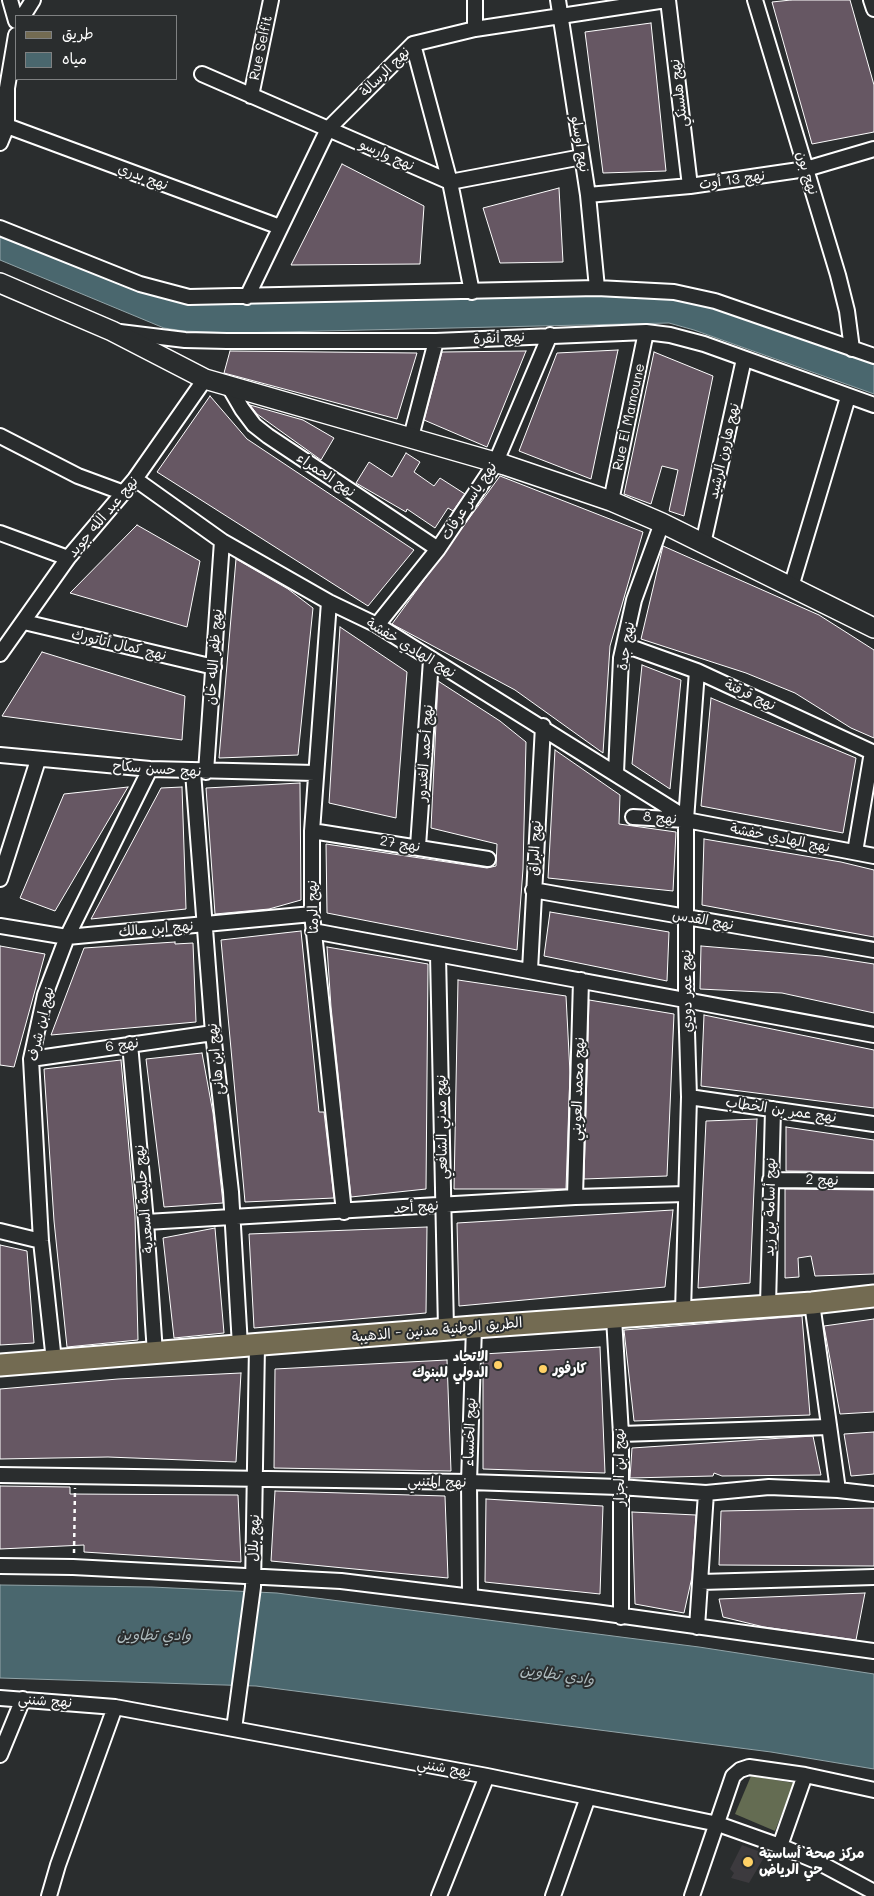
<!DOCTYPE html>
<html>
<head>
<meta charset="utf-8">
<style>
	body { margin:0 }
	#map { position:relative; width:874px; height:1896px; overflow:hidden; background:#2a2d2e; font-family:Mali,"Playpen Sans Arabic",sans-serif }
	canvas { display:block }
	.legend { position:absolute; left:15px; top:15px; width:162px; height:65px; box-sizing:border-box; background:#2a2d2e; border:1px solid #7f8182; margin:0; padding:6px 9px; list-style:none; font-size:15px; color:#fff }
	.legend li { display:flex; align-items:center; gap:10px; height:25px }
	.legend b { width:25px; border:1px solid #7f8182 }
</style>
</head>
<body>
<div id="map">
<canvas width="874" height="1896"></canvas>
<ul class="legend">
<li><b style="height:6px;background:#736b52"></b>طريق</li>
<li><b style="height:14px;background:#4a676e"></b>مياه</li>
</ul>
</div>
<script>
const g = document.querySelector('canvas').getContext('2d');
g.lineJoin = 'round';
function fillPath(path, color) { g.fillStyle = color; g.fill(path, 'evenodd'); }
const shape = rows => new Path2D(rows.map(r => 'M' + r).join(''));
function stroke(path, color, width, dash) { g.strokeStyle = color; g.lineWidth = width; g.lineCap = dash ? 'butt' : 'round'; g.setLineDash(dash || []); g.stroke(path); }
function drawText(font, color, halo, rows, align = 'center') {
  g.font = font + ' Mali,"Playpen Sans Arabic",sans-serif'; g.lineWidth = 4; g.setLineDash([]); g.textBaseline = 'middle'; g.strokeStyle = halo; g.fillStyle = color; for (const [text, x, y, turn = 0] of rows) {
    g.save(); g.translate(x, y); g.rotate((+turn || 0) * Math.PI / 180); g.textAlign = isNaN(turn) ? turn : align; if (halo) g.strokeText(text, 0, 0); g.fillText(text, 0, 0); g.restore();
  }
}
const built = shape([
	[742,1845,766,1854,749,1883,731,1878,734,1873,730,1869]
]);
const green = shape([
	[751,1776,794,1783,775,1831,735,1814]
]);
const water = shape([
	[0,236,157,294,634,293,698,300,874,363,874,394,694,330,669,323,235,333,184,331,164,328,0,260,0,236],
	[0,1585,152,1587,277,1593,699,1647,874,1674,874,1769,771,1752,256,1686,0,1678,0,1585]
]);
const building = shape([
	[791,0,850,0,874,85,874,132,812,144,772,2,791,0],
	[651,23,666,171,603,173,585,32,651,23],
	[342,164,424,206,420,264,291,265,342,164],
	[559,188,563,262,500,263,483,208,559,188],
	[618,350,591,479,519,451,557,353,618,350],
	[230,351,417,353,397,419,224,373,230,351],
	[526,351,487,447,424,420,442,352,526,351],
	[654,352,713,376,684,516,669,511,678,470,662,466,651,504,624,494,654,352],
	[210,396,247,439,414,550,368,606,157,472,210,396],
	[250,405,303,420,334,438,321,460,257,414,250,405],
	[406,453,420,462,414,472,434,486,440,478,465,494,453,511,448,508,435,528,407,509,406,512,356,483,369,462,392,477,406,453],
	[500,476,643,532,610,646,603,753,515,690,392,624,500,476],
	[137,525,200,561,187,627,70,593,137,525],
	[663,546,819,615,874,650,874,738,851,728,795,693,746,673,641,639,663,546],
	[236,559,288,589,313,608,298,755,219,758,236,559],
	[340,627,407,672,396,818,329,803,340,627],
	[42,652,185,696,182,740,2,716,42,652],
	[642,665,681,680,670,789,632,764,642,665],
	[438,681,500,721,526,742,523,869,517,950,327,913,326,844,487,868,496,866,497,844,431,828,438,681],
	[711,698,856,758,843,833,701,806,711,698],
	[555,750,620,795,619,824,676,832,673,891,548,878,555,750],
	[300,783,301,900,269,909,215,914,206,788,300,783],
	[128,787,55,911,20,898,64,794,128,787],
	[182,787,186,909,91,919,161,788,182,787],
	[704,839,841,862,874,870,874,937,702,905,704,839],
	[550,912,669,932,667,981,544,956,550,912],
	[301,931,319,1112,324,1112,334,1198,245,1202,221,940,301,931],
	[175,942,175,944,193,943,196,1022,51,1035,84,948,175,942],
	[0,946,45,954,14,1067,0,1065,0,946],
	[701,946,822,956,874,964,874,1013,782,993,700,989,701,946],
	[327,947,428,964,426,1189,351,1197,331,1007,327,947],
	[458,980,566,996,570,1073,566,1189,454,1189,458,980],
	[589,1000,674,1014,667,1176,584,1179,589,1000],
	[704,1015,874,1050,874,1108,701,1086,704,1015],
	[202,1053,213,1113,223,1203,164,1207,146,1059,202,1053],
	[121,1060,135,1216,138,1340,67,1347,54,1221,44,1069,121,1060],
	[757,1119,750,1283,698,1288,706,1121,757,1119],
	[786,1127,874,1140,874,1172,786,1171,786,1127],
	[785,1189,874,1190,874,1274,815,1276,811,1256,798,1258,799,1277,785,1278,785,1189],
	[673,1210,665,1287,459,1306,457,1223,673,1210],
	[427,1227,426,1313,254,1328,249,1234,427,1227],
	[215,1228,224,1333,174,1338,163,1238,215,1228],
	[0,1245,27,1251,34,1343,0,1345,0,1245],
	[802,1316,810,1415,634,1421,624,1330,802,1316],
	[874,1319,874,1412,840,1414,824,1326,874,1319],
	[600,1347,605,1473,483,1469,483,1354,600,1347],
	[447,1360,451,1471,274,1468,275,1369,447,1360],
	[241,1373,236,1462,108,1457,0,1459,0,1389,118,1379,241,1373],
	[874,1432,874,1474,851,1476,844,1434,874,1432],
	[813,1436,821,1475,722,1476,714,1473,713,1476,630,1478,632,1448,813,1436],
	[0,1486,70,1487,70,1494,238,1495,241,1562,84,1552,84,1545,0,1549,0,1486],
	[275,1491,445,1496,448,1578,271,1561,275,1491],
	[486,1499,603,1506,600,1594,485,1582,486,1499],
	[874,1508,874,1566,719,1565,721,1511,874,1508],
	[632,1512,696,1515,692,1577,684,1613,635,1604,632,1512],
	[865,1593,856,1640,764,1627,723,1617,719,1599,865,1593]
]);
const path = shape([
	[74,1553,75,1488]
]);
const street = shape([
	[10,0,16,21],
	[475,0,475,29],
	[558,0,588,195,597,288],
	[668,0,690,186],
	[755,0,838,275,847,311,852,349],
	[871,0,874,9],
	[23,16,33,0],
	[413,44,450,182,472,292],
	[202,74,450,182,582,157],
	[251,96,271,0],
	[7,126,280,227],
	[0,143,7,126,7,88,16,35],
	[588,195,690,186,806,169,874,149],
	[0,228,140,284,189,297,597,288,674,292,715,301,874,356],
	[247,297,328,129,413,44,475,29,666,0],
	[120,332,185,340,227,341,436,341,646,332,670,335,704,344,874,405],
	[228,385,242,409,254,425,268,436,438,549],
	[0,436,78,476,124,493],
	[411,437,436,341],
	[135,479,222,541,329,602,377,625,686,818],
	[611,501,646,332],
	[0,533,68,558],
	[703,544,744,359],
	[791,587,848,397],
	[329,602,312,831,312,914,344,1212],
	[24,622,214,667],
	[377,625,438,549,495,464,550,335],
	[623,650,633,648,697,671,874,753],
	[0,654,68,558,135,479,205,379],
	[0,755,150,769,315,773],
	[193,772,213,1033,231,1192,240,1346],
	[206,772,222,541],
	[616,773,621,658,634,600,662,523],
	[633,817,686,820,874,856],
	[312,831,488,859],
	[418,846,431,660],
	[855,852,872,752],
	[0,879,38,760],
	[533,890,874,950],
	[0,926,67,937,312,914],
	[313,931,874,1035],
	[438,955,446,1329],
	[530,970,543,726],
	[130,1044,146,1222,155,1353],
	[31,1059,213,1033],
	[689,1097,874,1124],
	[770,1180,874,1181],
	[575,1197,581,980],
	[146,1222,575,1197,686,1194],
	[0,1231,41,1241],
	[812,1303,838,1490],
	[768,1305,773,1109],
	[683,1312,689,1097,686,999,686,820,697,671],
	[614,1318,621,1434,621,1617],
	[54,1361,41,1241,31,1059,45,995,67,937,150,769],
	[621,1434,828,1427],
	[0,1475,469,1482,619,1487,706,1493,769,1487,838,1490,874,1494],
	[0,1566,73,1567,341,1581,595,1612,874,1651],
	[701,1582,874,1577],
	[470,1596,469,1482,474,1327],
	[697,1627,706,1493],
	[0,1698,115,1707,487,1776,718,1824,780,1846,816,1861,874,1892],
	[234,1729,253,1587,257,1345],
	[0,1755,23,1699],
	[780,1846,805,1775],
	[49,1896,58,1865,115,1707],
	[439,1896,487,1776],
	[553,1896,588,1797],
	[692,1896,733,1776,740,1770,749,1767,805,1775,874,1790]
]);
const secondary = shape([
	[0,283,112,331,205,379,505,465,611,501,662,523,874,628]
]);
const primary = shape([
	[0,1365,474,1327,812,1303,874,1296]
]);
const markers = [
	[498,1365,5,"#ffd166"],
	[543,1369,5,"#ffd166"],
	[748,1862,6,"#ffd166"]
];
const streetNames = [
	["Rue Selfit",261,48,-78],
	["نهج الرسالة",385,72,-45],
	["نهج هلسنكي",679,93,-97],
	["نهج اوسلو",580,144,81],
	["نهج وارسو",387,155,24],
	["نهج بون",807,173,73],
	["نهج بدري",143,177,20],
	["نهج 13 أوت",732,180,-8],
	["نهج أنقرة",499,338,-3],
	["Rue El Mamoune",629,417,-78],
	["نهج هارون الرشيد",724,451,-77],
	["نهج الحمراء",326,475,34],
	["نهج ياسر عرفات",469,501,-57],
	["نهج عبد الله جويد",103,517,-50],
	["نهج كمال أتاتورك",119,645,13],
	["نهج جدة",626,646,-81],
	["نهج الهادي خفشة",411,648,31],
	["نهج ظفر الله خان",214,657,-86],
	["نهج قرقنة",750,695,25],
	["نهج أحمد الغندور",425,753,-86],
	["نهج حسن سكاح",157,769,4],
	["نهج 8",660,818,4],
	["نهج الهادي خفشة",780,838,11],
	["نهج 27",400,844,9],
	["نهج البراق",535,848,-87],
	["نهج الرمثا",313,907,-92],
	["نهج القدس",703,920,10],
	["نهج ابن مالك",156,929,-5],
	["نهج عمر دودي",687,991,-91],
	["نهج ابن شرف",41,1024,-77],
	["نهج 6",122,1045,-8],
	["نهج ابن هانئ",216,1059,-96],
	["نهج محمد العويني",578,1089,-88],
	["نهج عمر بن الخطاب",781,1110,8],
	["نهج مدني الشافعي",442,1127,-91],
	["نهج 2",822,1180,1],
	["نهج حليمة السعدية",144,1199,-95],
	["نهج أحد",416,1207,-4],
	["نهج أسامة بن زيد",770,1207,-89],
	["الطريق الوطنية مدنين - الذهيبة",437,1330,-5],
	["نهج الخنساء",470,1432,-88],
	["نهج ابن الجزار",620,1467,-90],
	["نهج المتنبي",437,1482,1],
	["نهج بلال",254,1538,-88],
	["نهج شنني",45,1701,4],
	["نهج شنني",444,1768,10]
];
const poiNames = [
	["الاتحاد",488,1357,"right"],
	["الدولي للبنوك",488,1373,"right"],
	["كارفور",553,1369],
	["مركز صحة أساسية",759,1854],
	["حي الرياض",759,1870]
];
const waterNames = [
	["وادي تطاوين",154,1635],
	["وادي تطاوين",557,1675,8]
];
fillPath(built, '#3c3a3e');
fillPath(green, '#646c52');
fillPath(water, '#4a676e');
stroke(water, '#92a4a8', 1);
fillPath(building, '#665763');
stroke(building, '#fff', 1);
stroke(street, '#fff', 18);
stroke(secondary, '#fff', 22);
stroke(primary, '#fff', 25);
stroke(path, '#fff', 2.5, [4, 4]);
stroke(street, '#2a2d2e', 14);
stroke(secondary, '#2a2d2e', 19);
stroke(primary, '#736b52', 21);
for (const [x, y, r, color] of markers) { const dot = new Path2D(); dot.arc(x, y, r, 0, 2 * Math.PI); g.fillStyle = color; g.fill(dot); stroke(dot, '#2a2d2e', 2); }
drawText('14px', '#fff', '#2a2d2e', streetNames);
drawText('bold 14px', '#fff', '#2a2d2e', poiNames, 'left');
drawText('italic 15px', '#aebbbe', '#2a2d2e', waterNames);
</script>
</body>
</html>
